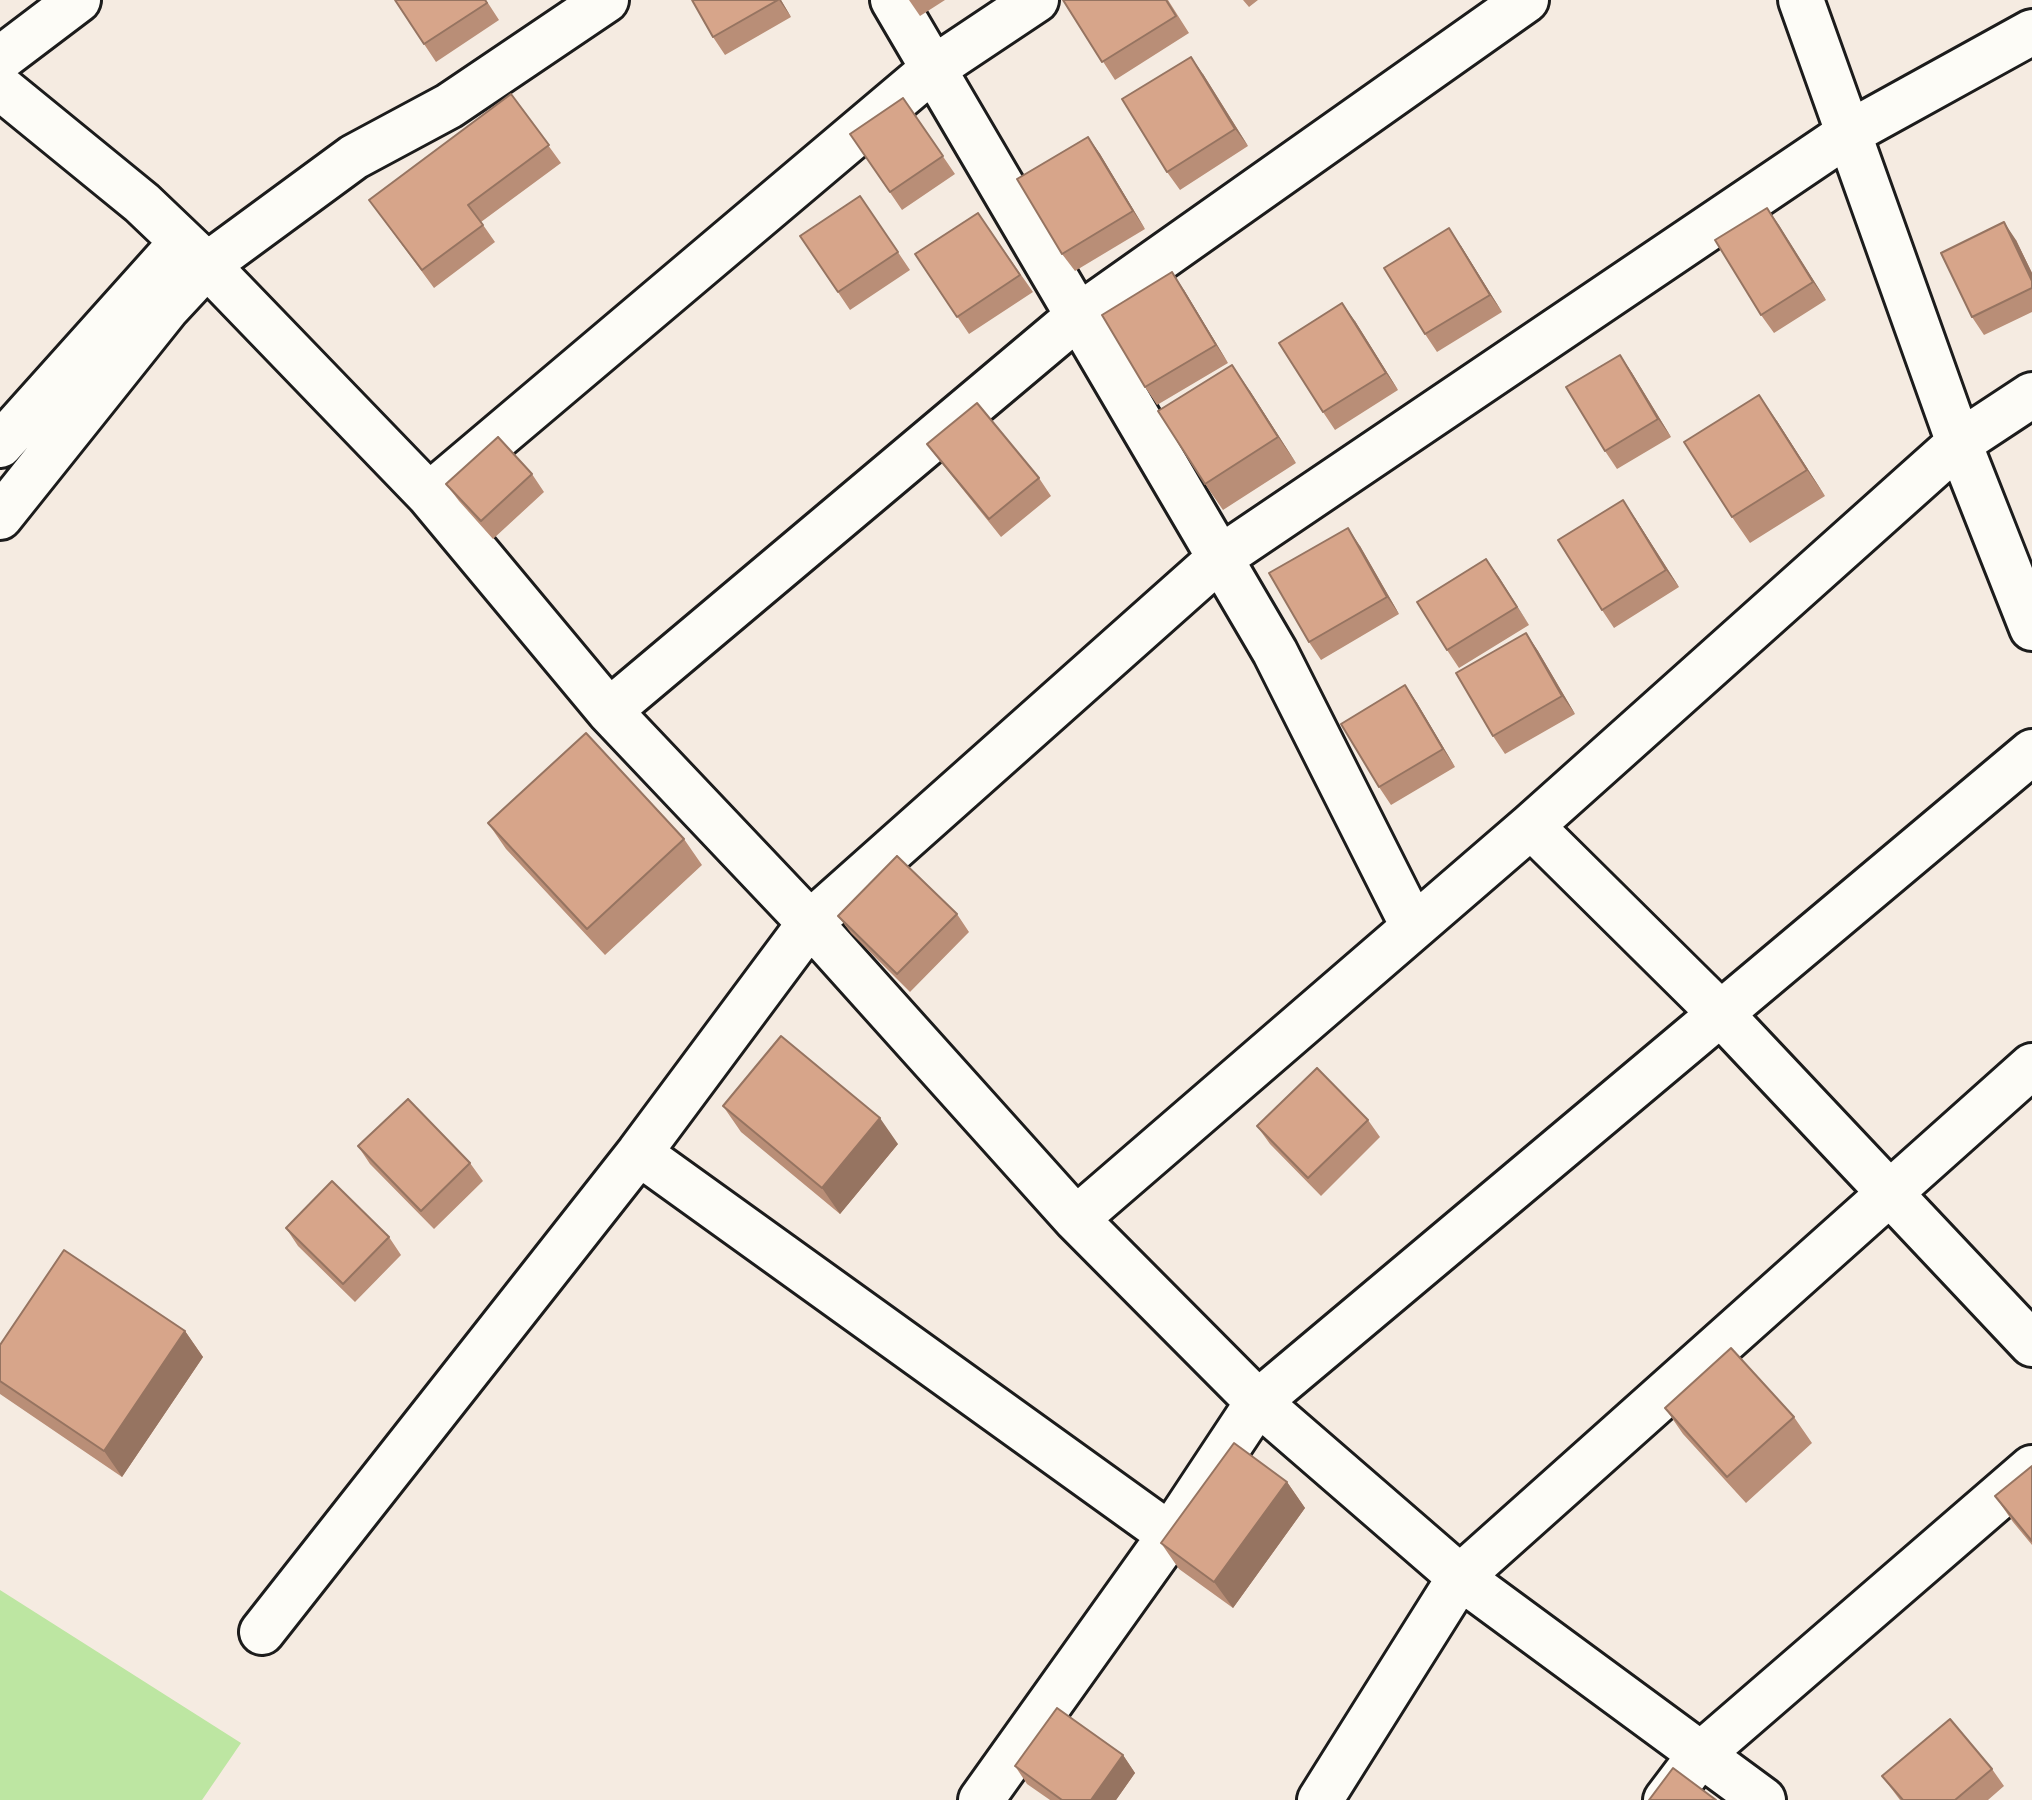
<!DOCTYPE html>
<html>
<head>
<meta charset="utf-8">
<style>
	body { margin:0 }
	canvas { display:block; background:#f5ebe1 }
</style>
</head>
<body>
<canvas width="2032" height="1800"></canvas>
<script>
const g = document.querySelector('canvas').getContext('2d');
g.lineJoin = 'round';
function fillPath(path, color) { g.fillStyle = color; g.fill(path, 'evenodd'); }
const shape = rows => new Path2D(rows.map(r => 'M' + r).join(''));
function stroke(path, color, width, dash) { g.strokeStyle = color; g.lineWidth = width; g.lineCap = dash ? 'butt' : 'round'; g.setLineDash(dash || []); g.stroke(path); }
const green = shape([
	[0,1590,241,1743,202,1800,0,1800]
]);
const minor = shape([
	[893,0,1275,652,1413,926],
	[1801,0,1959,443,2032,628],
	[0,59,78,0],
	[0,87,142,203,207,265,429,495,609,711,810,923,1076,1219,1258,1402,1460,1577,1763,1800],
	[0,445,182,242],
	[429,495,934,68,1036,0],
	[0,517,167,308,207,265,354,157,449,106,606,0],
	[609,711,1076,318,1526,0],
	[1531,826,1720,1013,2032,1344],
	[639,1153,1170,1535],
	[1076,1219,1531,826,1959,443,2032,395],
	[262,1632,639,1153,810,923,1220,558,1849,133,2032,32],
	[981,1800,1170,1535,1258,1402,2032,752],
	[1320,1800,1460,1577,2032,1066],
	[1666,1800,1700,1755,2032,1468]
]);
const wall = shape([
	[486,0,499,20,436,62,424,44],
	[692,0,781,0,791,17,725,55,713,37],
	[909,0,945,0,920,16],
	[1063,0,1168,0,1189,33,1115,80],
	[1243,0,1258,0,1249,7],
	[1203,74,1248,146,1180,190,1167,172],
	[511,94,561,163,481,222,495,242,434,288,369,200],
	[903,98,955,174,902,210,850,134],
	[1088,137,1100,154,1145,229,1075,271,1062,254],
	[860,196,910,270,850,310,800,236],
	[1767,208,1826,300,1774,333,1761,315],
	[978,213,1033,292,969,334,915,254],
	[2016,240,2032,273,2032,312,1984,335,1972,317],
	[1461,246,1502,312,1437,352,1425,334],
	[1184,290,1228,363,1157,405,1145,387],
	[1355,321,1398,390,1335,430,1323,412],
	[1620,355,1632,373,1671,437,1617,469,1605,451],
	[1250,391,1296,463,1223,510,1205,484],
	[1777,421,1825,496,1750,543,1732,517],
	[927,444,1039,478,1051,496,1001,537,940,461],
	[532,474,544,492,493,539,459,501,446,484],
	[1635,518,1679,587,1614,628,1602,610],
	[1360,546,1399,614,1321,660,1309,642],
	[1486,559,1529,625,1459,668,1447,650],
	[1526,633,1538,651,1575,714,1505,754,1493,736],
	[1405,685,1417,703,1455,767,1391,805,1379,787],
	[488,823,684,839,702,865,605,955,506,849],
	[957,914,969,932,910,992,851,933,838,916],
	[723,1106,898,1144,840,1214,741,1132],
	[1368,1120,1380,1137,1321,1196,1270,1144,1257,1126],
	[358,1146,470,1163,483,1181,434,1229,370,1164],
	[286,1228,389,1237,401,1255,355,1302,298,1246],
	[185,1331,203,1357,122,1477,0,1394,0,1345],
	[1665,1408,1794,1417,1812,1443,1746,1503,1683,1434],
	[2032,1466,2032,1545,2013,1522,1995,1496],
	[1287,1482,1305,1508,1233,1608,1179,1569,1161,1543],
	[1123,1755,1135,1773,1116,1800,1050,1800,1027,1784,1015,1766],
	[1992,1769,2004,1786,1988,1800,1900,1800,1882,1776]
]);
const shadedWall = shape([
	[779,0,781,0,791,17],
	[1191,57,1203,74,1248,146,1235,129],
	[1088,137,1100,154,1145,229,1133,211],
	[1767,208,1779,225,1826,300,1813,282],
	[2004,222,2016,240,2032,273,2032,281],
	[1449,228,1461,246,1502,312,1490,295],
	[1172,272,1184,290,1228,363,1216,345],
	[1342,303,1355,321,1398,390,1386,373],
	[1620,355,1632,373,1671,437,1658,419],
	[1232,365,1250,391,1296,463,1278,437],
	[1759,395,1777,421,1825,496,1807,470],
	[1623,500,1635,518,1679,587,1666,570],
	[1348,528,1360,546,1399,614,1387,597],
	[1486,559,1499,577,1529,625,1517,607],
	[1526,633,1538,651,1575,714,1562,696],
	[1405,685,1417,703,1455,767,1443,749],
	[880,1118,898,1144,840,1214,822,1188],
	[185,1331,203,1357,122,1477,104,1451],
	[1287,1482,1305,1508,1233,1608,1214,1582],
	[1123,1755,1135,1773,1116,1800,1091,1800]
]);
const building = shape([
	[395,0,485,0,487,3,424,44,395,0],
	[692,0,778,0,713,37,692,0],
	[1063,0,1166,0,1176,16,1102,62,1063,0],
	[1191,57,1235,129,1167,172,1122,99,1191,57],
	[511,94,549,145,468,205,483,225,422,270,369,200,511,94],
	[903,98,943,156,890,192,850,134,903,98],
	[1088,137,1133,211,1062,254,1017,179,1088,137],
	[860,196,898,252,838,292,800,236,860,196],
	[1767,208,1813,282,1761,315,1715,240,1767,208],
	[978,213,1020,275,957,317,915,254,978,213],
	[2004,222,2032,281,2032,288,1972,317,1941,253,2004,222],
	[1449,228,1490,295,1425,334,1384,268,1449,228],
	[1172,272,1216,345,1145,387,1102,315,1172,272],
	[1342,303,1386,373,1323,412,1279,343,1342,303],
	[1620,355,1658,419,1605,451,1566,387,1620,355],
	[1232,365,1278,437,1205,484,1158,411,1232,365],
	[1759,395,1807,470,1732,517,1684,442,1759,395],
	[977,403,1039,478,989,519,927,444,977,403],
	[498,437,532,474,481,521,446,484,498,437],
	[1623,500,1666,570,1602,610,1558,540,1623,500],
	[1348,528,1387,597,1309,642,1269,573,1348,528],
	[1486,559,1517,607,1447,650,1417,602,1486,559],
	[1526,633,1562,696,1493,736,1456,673,1526,633],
	[1405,685,1443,749,1379,787,1341,724,1405,685],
	[586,733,684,839,587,929,488,823,586,733],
	[897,856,957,914,897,974,838,916,897,856],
	[781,1036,880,1118,822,1188,723,1106,781,1036],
	[1317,1068,1368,1120,1308,1178,1257,1126,1317,1068],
	[408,1099,470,1163,421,1211,358,1146,408,1099],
	[332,1181,389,1237,343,1284,286,1228,332,1181],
	[64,1250,185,1331,104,1451,0,1381,0,1345,64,1250],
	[1731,1348,1794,1417,1727,1477,1665,1408,1731,1348],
	[1234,1443,1287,1482,1214,1582,1161,1543,1234,1443],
	[2032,1466,2032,1541,1995,1496,2032,1466],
	[1057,1708,1123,1755,1091,1800,1062,1800,1015,1766,1057,1708],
	[1950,1719,1992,1769,1955,1800,1903,1800,1882,1776,1950,1719],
	[1673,1768,1716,1800,1649,1800,1673,1768]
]);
fillPath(green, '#bde6a2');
stroke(minor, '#1c1c1c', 50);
stroke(minor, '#fdfcf7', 44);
fillPath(wall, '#b98e77');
fillPath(shadedWall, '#967461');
fillPath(building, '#d7a58a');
stroke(building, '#967461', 2);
</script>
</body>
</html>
